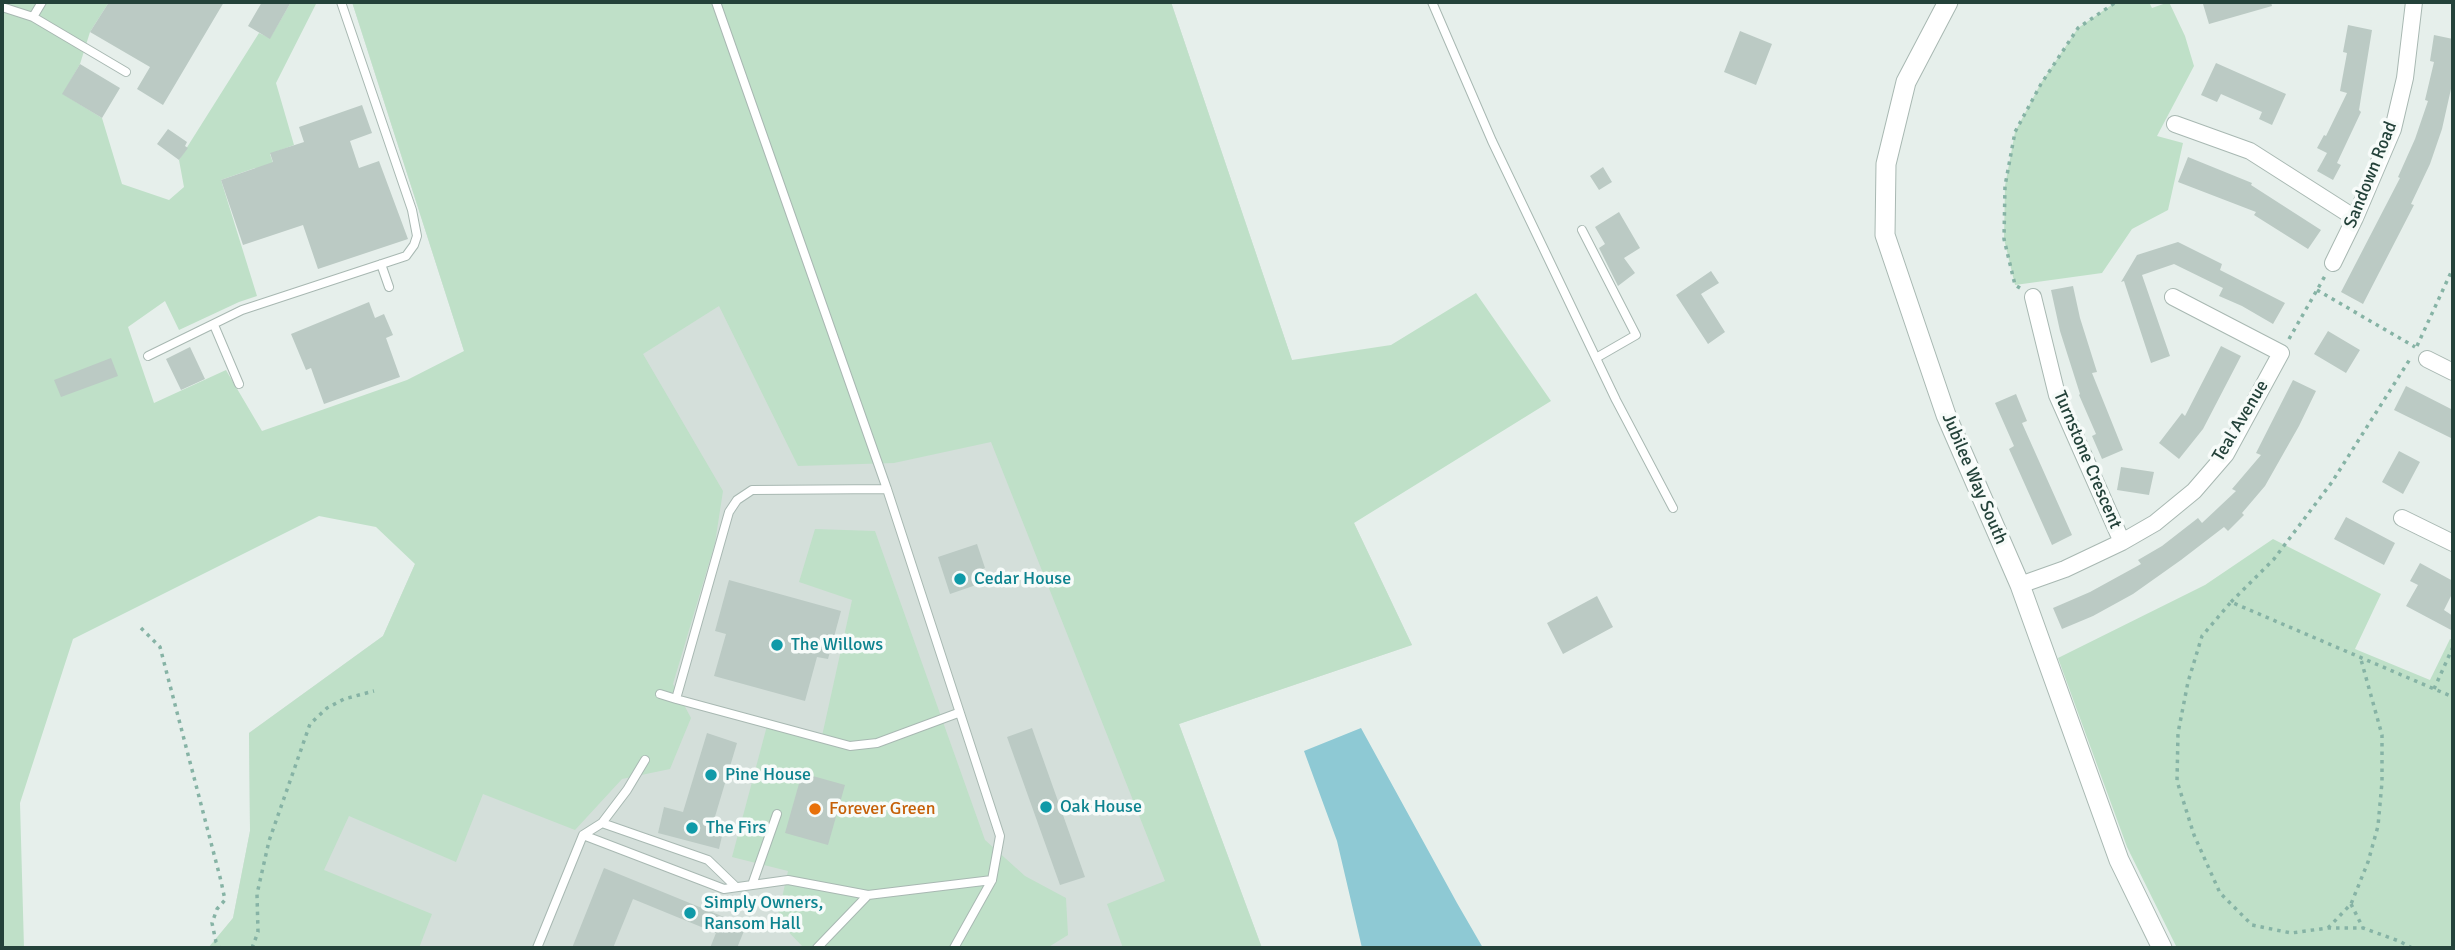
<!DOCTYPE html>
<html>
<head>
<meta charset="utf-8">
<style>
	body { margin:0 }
	#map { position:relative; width:2455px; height:950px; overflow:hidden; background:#e6efeb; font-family:Signika,sans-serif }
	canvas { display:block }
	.frame { position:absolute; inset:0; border:4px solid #24423a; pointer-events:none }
</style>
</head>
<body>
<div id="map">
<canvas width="2455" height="950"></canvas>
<div class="frame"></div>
</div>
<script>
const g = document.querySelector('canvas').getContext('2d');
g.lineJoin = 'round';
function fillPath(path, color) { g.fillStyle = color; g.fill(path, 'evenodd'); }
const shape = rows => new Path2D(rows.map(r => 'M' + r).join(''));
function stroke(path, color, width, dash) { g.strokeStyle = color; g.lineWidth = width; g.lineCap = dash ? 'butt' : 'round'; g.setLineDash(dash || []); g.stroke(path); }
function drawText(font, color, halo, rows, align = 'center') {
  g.font = font + ' Signika,sans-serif'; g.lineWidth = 7; g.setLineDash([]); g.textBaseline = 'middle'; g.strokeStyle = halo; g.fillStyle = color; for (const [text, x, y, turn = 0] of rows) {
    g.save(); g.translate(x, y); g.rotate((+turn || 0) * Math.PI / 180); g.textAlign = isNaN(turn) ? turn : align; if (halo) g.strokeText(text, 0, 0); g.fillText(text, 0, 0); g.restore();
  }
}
const built = shape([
	[352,2,1171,2,1292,360,1354,523,1412,645,1179,724,1262,948,209,948,233,918,250,831,249,733,383,636,415,564,464,351]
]);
const green = shape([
	[2,2,109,2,90,32,80,64,63,94,102,118,122,184,169,200,184,187,179,160,259,33,270,38,291,2,317,2,276,83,294,145,270,154,283,192,255,168,221,180,257,296,239,302,179,330,165,301,128,327,154,403,226,370,262,431,407,380,464,351,352,2,1171,2,1292,360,1391,345,1476,293,1551,401,1354,523,1412,645,1179,724,1262,948,1123,948,1107,904,1165,881,991,442,894,463,798,466,719,306,643,354,723,491,715,543,673,684,691,718,670,769,622,779,575,830,483,794,456,862,349,816,324,870,432,914,419,948,208,948,233,918,250,831,249,733,383,636,415,564,376,527,319,516,73,639,20,803,24,948,2,948],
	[2116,2,2149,2,2152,8,2169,2,2185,36,2194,66,2157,136,2183,143,2168,210,2132,229,2102,273,2015,285,2004,239,2005,186,2015,132,2041,83,2078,28],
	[815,529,875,531,985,840,1025,876,1066,898,1068,935,1047,948,804,948,777,920,788,871,732,857,768,722,822,736,852,600,799,582],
	[2273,539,2381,594,2355,649,2430,680,2450,639,2453,640,2453,948,2177,948,2127,847,2058,658,2205,585]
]);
const water = shape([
	[1361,728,1457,903,1483,948,1362,948,1337,841,1304,751]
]);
const building = shape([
	[109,2,224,2,163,105,137,89,150,67,90,32],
	[262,2,291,2,270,39,248,26],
	[2211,2,2271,2,2272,6,2209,24,2203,4],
	[2348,25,2372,30,2359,110,2361,112,2337,163,2341,165,2333,180,2317,171,2327,153,2317,148,2324,135,2326,136,2347,93,2340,91,2347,53,2343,52],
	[1740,31,1772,44,1756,85,1724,72],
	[2434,35,2453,39,2453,80,2442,129,2430,164,2411,204,2414,205,2363,304,2341,292,2400,178,2398,177,2415,139,2428,101,2425,100,2434,62,2430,61],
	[2216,63,2286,94,2272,125,2259,119,2262,112,2221,94,2217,102,2201,95],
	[80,64,120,88,102,118,62,94],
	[362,105,372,133,350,141,359,168,379,161,408,239,318,269,303,225,243,245,221,180,273,162,270,153,304,142,299,127],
	[168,129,187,142,185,146,188,148,179,160,157,144],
	[2188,157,2252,183,2251,185,2321,230,2308,249,2254,215,2256,212,2178,182],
	[1603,167,1612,182,1599,190,1590,176],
	[1619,212,1640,248,1624,258,1635,273,1618,286,1599,248,1605,244,1595,227],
	[2178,242,2222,264,2220,270,2285,303,2273,324,2242,306,2219,296,2223,288,2174,264,2142,275,2170,356,2151,363,2124,281,2121,282,2137,255],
	[1711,271,1719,283,1701,294,1725,332,1708,344,1676,295],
	[2073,286,2080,318,2097,372,2092,373,2123,450,2102,459,2092,436,2096,434,2079,395,2080,394,2060,331,2051,290],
	[369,302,375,318,384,314,393,335,386,338,400,377,324,404,311,368,306,370,291,334],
	[2328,331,2360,350,2346,373,2314,354],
	[2221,346,2241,356,2203,429,2179,459,2159,443,2182,413,2185,416],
	[190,347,205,379,181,390,166,359],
	[111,358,118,376,61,397,54,380],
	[2293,380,2316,391,2299,426,2265,486,2242,513,2244,515,2228,531,2224,527,2181,560,2133,594,2093,616,2062,629,2053,608,2090,592,2141,564,2138,560,2162,546,2198,518,2202,523,2236,491,2232,489,2261,455,2256,453],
	[2406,386,2453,410,2453,439,2394,410],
	[2016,394,2027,421,2022,423,2072,535,2052,545,2009,449,2014,446,1995,403],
	[2399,451,2420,462,2403,494,2382,482],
	[2121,467,2154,472,2149,495,2117,490],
	[2346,517,2395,543,2384,565,2334,539],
	[977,544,985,568,972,573,976,585,950,594,938,557],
	[2420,563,2453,581,2453,592,2444,610,2453,616,2453,631,2406,606,2418,585,2410,581],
	[729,580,841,611,828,659,817,657,805,701,714,676,726,634,715,631],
	[1597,596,1613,627,1563,654,1547,623],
	[1032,728,1085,877,1060,885,1007,737],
	[707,733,737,743,714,820,725,823,719,849,658,833,664,807,683,812],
	[802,773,845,785,828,845,785,833],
	[604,868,746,926,737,948,710,948,716,933,633,899,613,948,572,948]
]);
const path = shape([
	[2020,288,2015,285,2004,239,2005,186,2015,132,2041,84,2078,28,2116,2],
	[2317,290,2415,347],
	[2289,339,2325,276],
	[2417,346,2453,268],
	[2231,602,2274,559,2332,482,2410,359],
	[141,628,160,647,221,881,225,900,217,909,212,923,216,942,220,948],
	[2434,689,2453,647],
	[2351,904,2363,928],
	[2328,928,2351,904,2368,862,2378,826,2382,782,2382,735,2360,656],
	[252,948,258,932,257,894,269,841,310,724,327,708,344,699,374,691],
	[2412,948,2399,941,2363,928,2328,928,2291,933,2252,925,2220,893,2194,835,2177,781,2178,733,2188,682,2202,636,2231,602,2453,697]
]);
const service = shape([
	[716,2,887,489,1000,836,992,880,954,948],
	[1432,2,1492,141,1616,400,1673,508],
	[2,7,33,17,126,72],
	[33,17,42,2],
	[1582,230,1636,335,1596,358],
	[381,264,389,287],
	[214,325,239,384],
	[148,356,242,310,406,256,414,245,417,236,412,210,341,2],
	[887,489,752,490,737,500,729,512,676,699,850,746,877,743,958,713],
	[660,694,676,699],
	[602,823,708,860,736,887],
	[583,835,724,889,788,880,868,895],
	[752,885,777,814],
	[537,948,583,835,602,823,627,790,645,760],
	[817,948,868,895,992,880]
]);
const minor = shape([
	[2175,124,2250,151,2355,218],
	[2333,263,2355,218,2393,129,2405,78,2414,2],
	[2033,297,2057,395,2122,542],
	[2427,359,2453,372],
	[2402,518,2453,543],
	[2020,585,2065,569,2122,542,2155,523,2194,491,2226,454,2281,353,2173,297]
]);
const tertiary = shape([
	[1948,2,1906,82,1886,164,1885,235,1946,415,2020,585,2119,860,2162,948]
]);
const markers = [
	[960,579,7,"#0f9aa8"],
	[777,645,7,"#0f9aa8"],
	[711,775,7,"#0f9aa8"],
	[1046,807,7,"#0f9aa8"],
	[815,809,7,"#e8710a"],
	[692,828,7,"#0f9aa8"],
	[690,913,7,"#0f9aa8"]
];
const streetNames = [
	["Sandown Road",2371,175,-68],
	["Teal Avenue",2241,421,-59],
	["Turnstone Crescent",2087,460,67],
	["Jubilee Way South",1974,479,67]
];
const cultureNames = [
	["Cedar House",974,579],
	["The Willows",791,645],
	["Pine House",725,775],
	["Oak House",1060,807],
	["The Firs",706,828],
	["Simply Owners,",704,903],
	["Ransom Hall",704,924]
];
const foodNames = [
	["Forever Green",829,809]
];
fillPath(built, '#d4dfda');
fillPath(green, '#bfe0c8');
fillPath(water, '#8ec9d4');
fillPath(building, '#bbcac4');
stroke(service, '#a8b8b2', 10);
stroke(minor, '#a8b8b2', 18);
stroke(tertiary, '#a8b8b2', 21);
stroke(path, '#86b3a5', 3.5, [3.5, 5]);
stroke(service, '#fff', 8);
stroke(minor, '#fff', 16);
stroke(tertiary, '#fff', 19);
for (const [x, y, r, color] of markers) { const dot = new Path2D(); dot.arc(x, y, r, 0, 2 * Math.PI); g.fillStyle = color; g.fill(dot); stroke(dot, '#f7fbf9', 2.5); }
drawText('18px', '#24423a', '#f7fbf9', streetNames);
drawText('18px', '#0d838f', '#f7fbf9', cultureNames, 'left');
drawText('18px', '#c56008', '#f7fbf9', foodNames, 'left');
</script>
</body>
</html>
